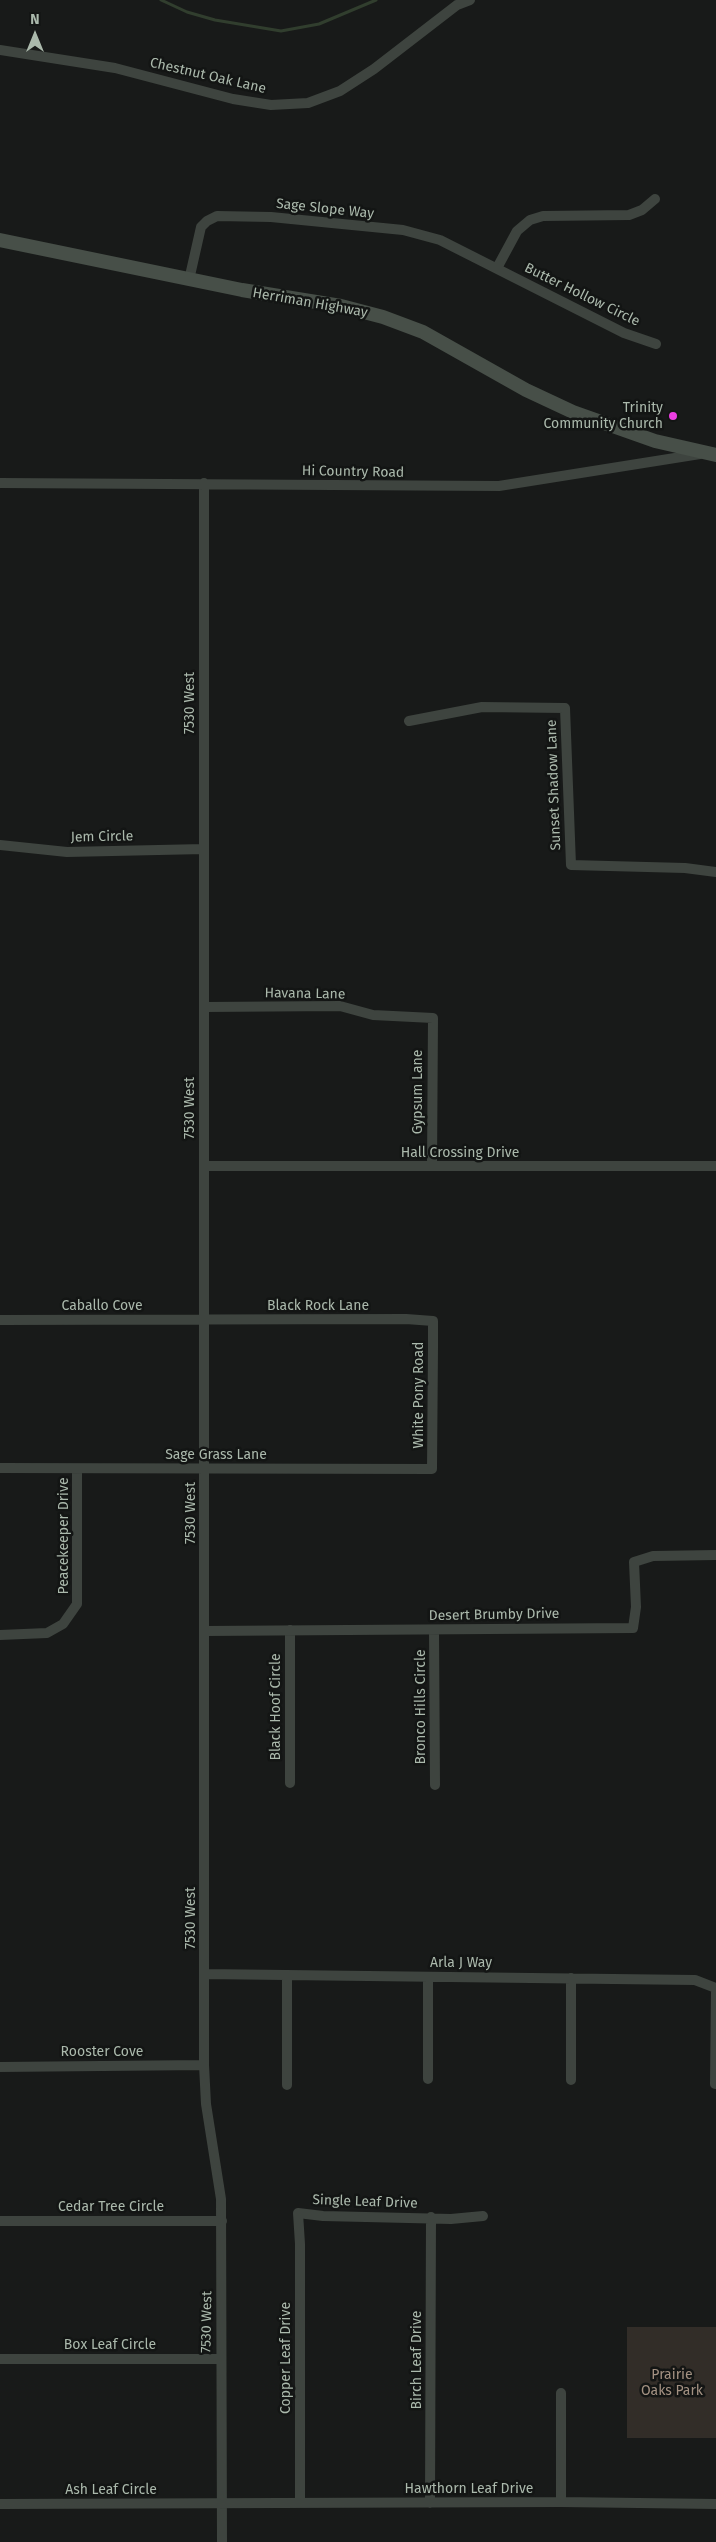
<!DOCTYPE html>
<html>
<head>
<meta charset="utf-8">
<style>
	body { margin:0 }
	#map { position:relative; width:716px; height:2542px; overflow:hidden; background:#181a19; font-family:"Fira Sans",sans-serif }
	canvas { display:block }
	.north { position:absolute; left:10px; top:10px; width:50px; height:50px; -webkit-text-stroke:4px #131514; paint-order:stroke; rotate:0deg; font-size:14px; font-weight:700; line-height:20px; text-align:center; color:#abb9ac }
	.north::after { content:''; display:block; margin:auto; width:18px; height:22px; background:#abb9ac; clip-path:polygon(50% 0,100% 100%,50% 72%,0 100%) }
</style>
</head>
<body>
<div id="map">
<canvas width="716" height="2542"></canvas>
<div class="north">N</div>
</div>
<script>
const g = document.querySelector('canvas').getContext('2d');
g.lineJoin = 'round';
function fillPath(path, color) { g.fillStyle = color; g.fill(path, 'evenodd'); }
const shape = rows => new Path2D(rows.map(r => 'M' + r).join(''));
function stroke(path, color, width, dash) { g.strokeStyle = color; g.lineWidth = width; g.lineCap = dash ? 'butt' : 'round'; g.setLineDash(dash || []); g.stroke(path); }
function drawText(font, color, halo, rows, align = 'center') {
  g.font = font + ' "Fira Sans",sans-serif'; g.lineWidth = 5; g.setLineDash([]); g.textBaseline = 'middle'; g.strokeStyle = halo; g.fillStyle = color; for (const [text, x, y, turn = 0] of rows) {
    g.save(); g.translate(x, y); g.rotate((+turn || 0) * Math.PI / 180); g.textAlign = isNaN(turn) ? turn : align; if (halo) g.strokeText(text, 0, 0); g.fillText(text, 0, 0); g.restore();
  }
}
const green = shape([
	[627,2327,716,2327,716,2438,627,2438]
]);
const stream = shape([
	[161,0,187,12,215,20,281,31,319,24,376,0]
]);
const minor = shape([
	[0,50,115,68,233,99,271,105,308,103,340,91,374,69,457,5,470,0],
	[497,268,517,231,530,220,543,216,629,215,642,210,655,199],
	[189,280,201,227,207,221,217,216,271,217,403,230,440,240,624,333,656,344],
	[0,483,499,486,700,454],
	[204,483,204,2065,206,2104,221,2199,222,2542],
	[409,721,482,707,565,708,571,865,685,868,716,872],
	[0,845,67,852,204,849],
	[205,1007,340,1006,373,1015,433,1018,432,1166],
	[204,1166,716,1166],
	[0,1320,406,1319,433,1321,433,1348,432,1469,0,1468],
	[434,1630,435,1785],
	[205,1631,633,1628,636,1607,634,1562,653,1556,716,1555],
	[0,1635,47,1633,63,1624,77,1604,77,1469],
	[290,1783,290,1630],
	[204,1974,695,1980,716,1988],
	[287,1976,287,2085],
	[0,2067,204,2065],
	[428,2079,428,1977],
	[571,2080,571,1978],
	[715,2084,716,1988],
	[0,2221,222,2221],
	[0,2359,220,2359],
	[561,2393,561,2502],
	[300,2503,300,2244,298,2213,323,2216,451,2219,483,2216],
	[430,2503,431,2217],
	[0,2504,561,2502,716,2504]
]);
const secondary = shape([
	[0,240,242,290,341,306,383,317,423,332,526,390,573,412,655,441,716,455]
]);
const markers = [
	[673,416,5,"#ec3ee2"]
];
const streetNames = [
	["Chestnut Oak Lane",208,76,13],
	["Sage Slope Way",325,209,6],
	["Butter Hollow Circle",582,295,26],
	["Herriman Highway",310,303,10],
	["Hi Country Road",353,472,1],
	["7530 West",190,703,-90],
	["Sunset Shadow Lane",554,785,-92],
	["Jem Circle",102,837,-1],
	["Havana Lane",305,994,1],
	["Gypsum Lane",418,1092,-90],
	["7530 West",190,1108,-90],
	["Hall Crossing Drive",460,1153],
	["Caballo Cove",102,1306],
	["Black Rock Lane",318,1306],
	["White Pony Road",419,1395,-90],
	["Sage Grass Lane",216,1455],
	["7530 West",191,1513,-90],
	["Peacekeeper Drive",64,1536,-90],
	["Desert Brumby Drive",494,1615,-1],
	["Black Hoof Circle",276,1707,-90],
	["Bronco Hills Circle",421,1707,-90],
	["7530 West",191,1918,-90],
	["Arla J Way",461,1963],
	["Rooster Cove",102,2052],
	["Single Leaf Drive",365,2202,2],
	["Cedar Tree Circle",111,2207],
	["7530 West",207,2322,-89],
	["Box Leaf Circle",110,2345],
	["Copper Leaf Drive",286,2358,-90],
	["Birch Leaf Drive",417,2360,-90],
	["Hawthorn Leaf Drive",469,2489],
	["Ash Leaf Circle",111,2490]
];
const poiNames = [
	["Trinity",663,408],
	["Community Church",663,424]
];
const parkNames = [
	["Prairie",672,2375],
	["Oaks Park",672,2391]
];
fillPath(green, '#322d28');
stroke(stream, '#313e2e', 3);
stroke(minor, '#3e443f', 10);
stroke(secondary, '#474f48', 14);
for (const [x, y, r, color] of markers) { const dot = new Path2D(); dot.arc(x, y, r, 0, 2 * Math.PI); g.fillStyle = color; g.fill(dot); stroke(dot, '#131514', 2); }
drawText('14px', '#abb9ac', '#131514', streetNames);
drawText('14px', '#abb9ac', '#131514', poiNames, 'right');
drawText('14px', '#a39182', '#131514', parkNames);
</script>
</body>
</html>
